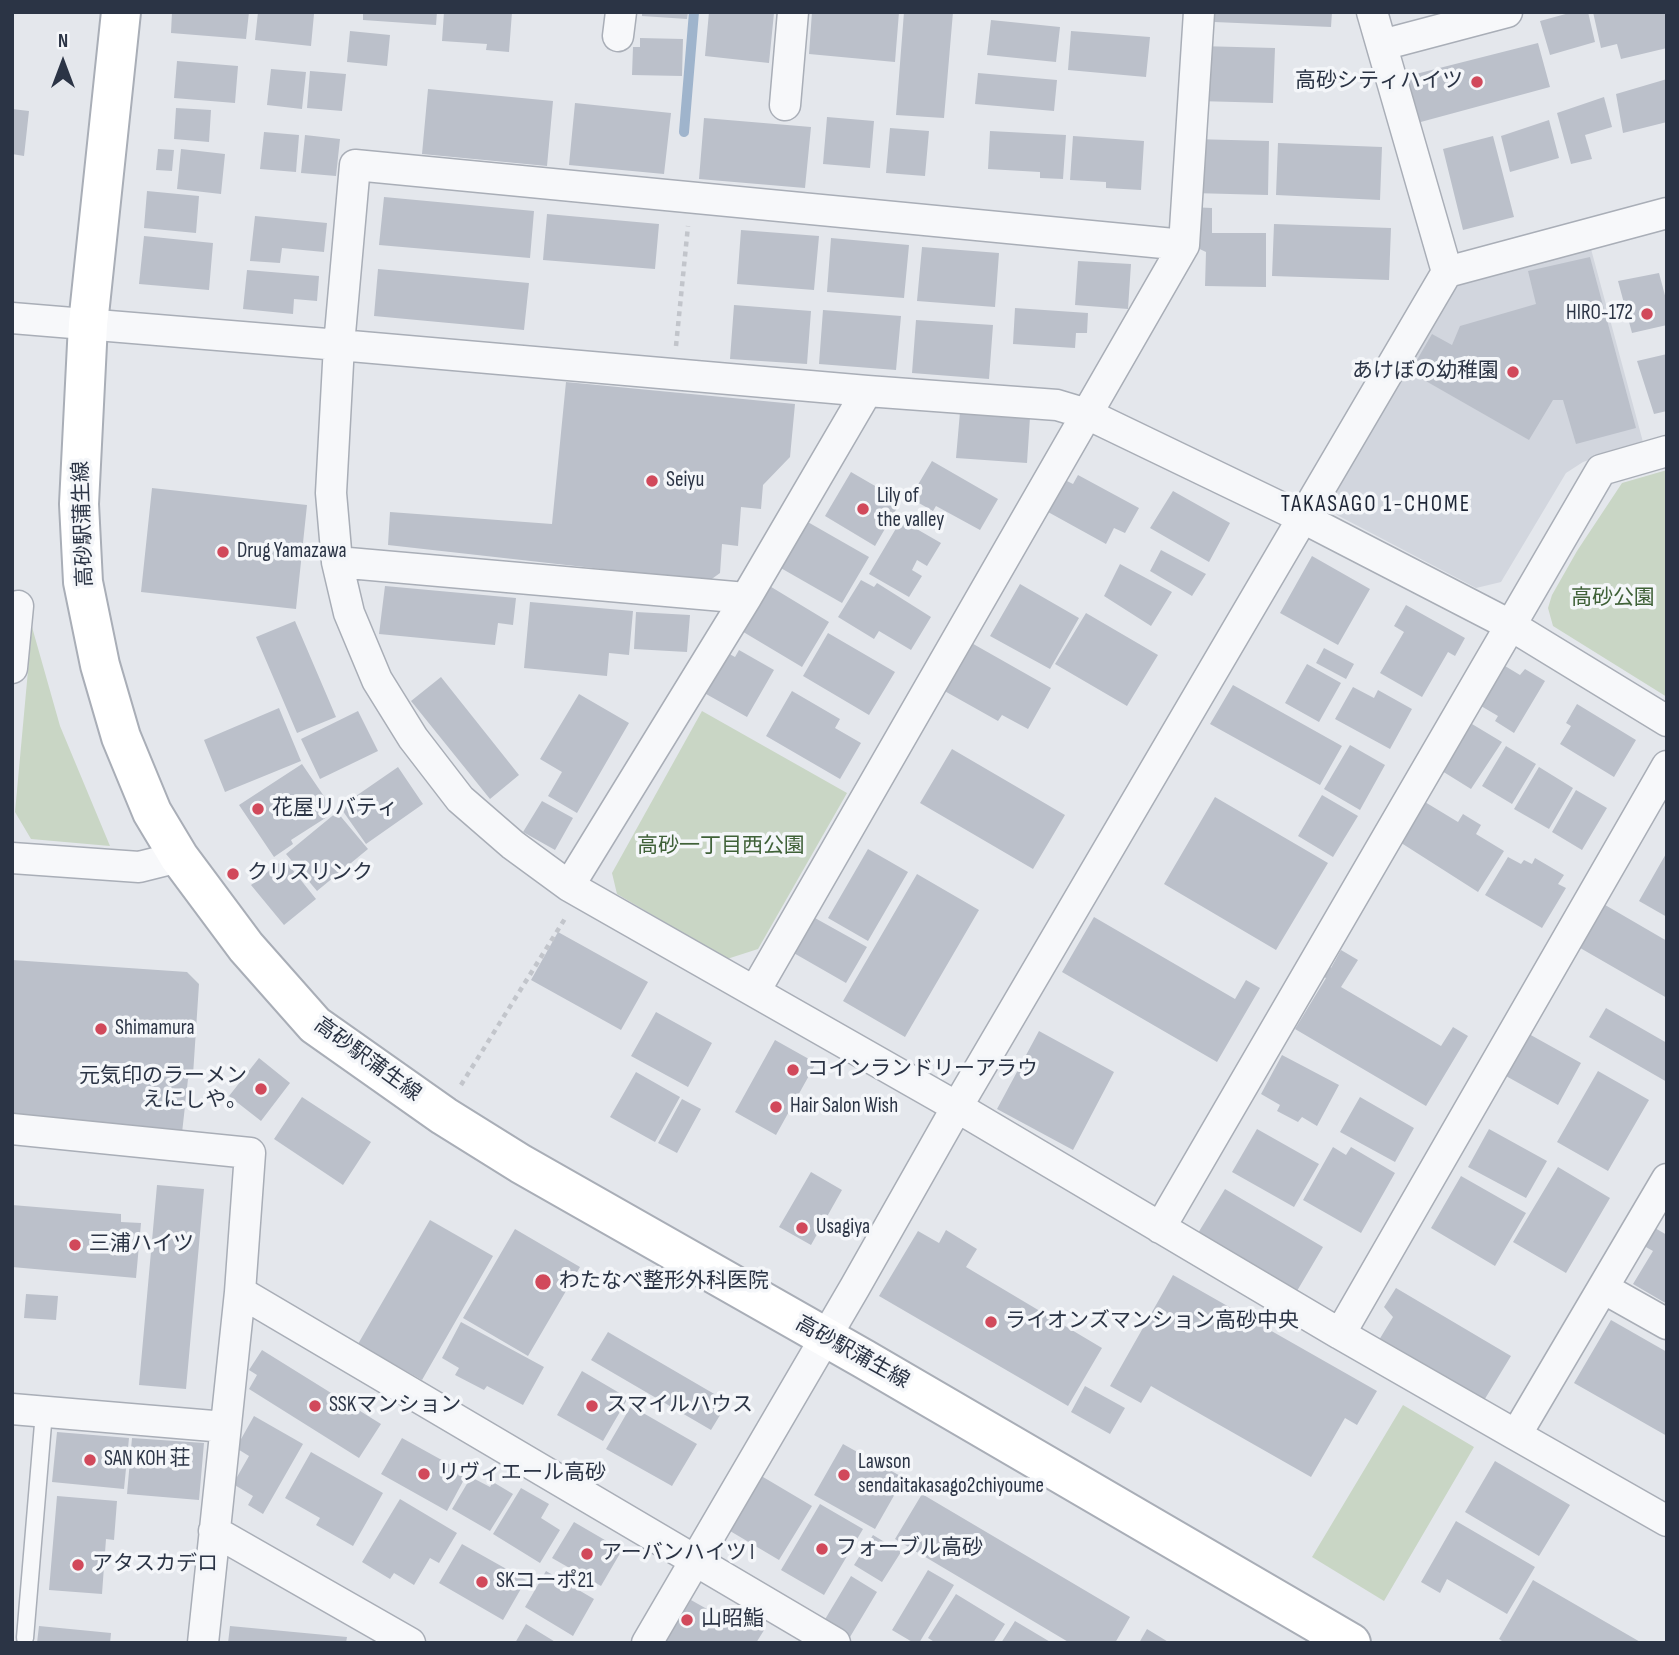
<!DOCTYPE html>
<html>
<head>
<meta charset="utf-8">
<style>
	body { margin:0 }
	#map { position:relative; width:1679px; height:1655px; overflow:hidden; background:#e4e7ec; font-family:"Sofia Sans Condensed",sans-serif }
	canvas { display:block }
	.frame { position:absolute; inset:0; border:14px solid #2b3445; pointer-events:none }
	.north { position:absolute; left:28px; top:28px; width:70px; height:70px; -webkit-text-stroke:5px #f4f6f9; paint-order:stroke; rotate:0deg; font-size:19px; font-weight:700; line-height:28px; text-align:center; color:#2b3445 }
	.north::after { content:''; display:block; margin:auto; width:24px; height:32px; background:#2b3445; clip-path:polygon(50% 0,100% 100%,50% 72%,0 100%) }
</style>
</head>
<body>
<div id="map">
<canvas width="1679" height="1655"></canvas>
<div class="frame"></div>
<div class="north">N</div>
</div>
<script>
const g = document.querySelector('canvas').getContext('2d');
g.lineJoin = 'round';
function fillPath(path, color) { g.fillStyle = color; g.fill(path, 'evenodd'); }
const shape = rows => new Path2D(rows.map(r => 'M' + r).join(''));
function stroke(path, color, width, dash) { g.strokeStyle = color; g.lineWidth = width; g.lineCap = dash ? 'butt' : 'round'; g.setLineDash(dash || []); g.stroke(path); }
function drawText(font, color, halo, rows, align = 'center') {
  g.font = font + ' "Sofia Sans Condensed","Noto Sans JP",sans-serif'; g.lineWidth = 7; g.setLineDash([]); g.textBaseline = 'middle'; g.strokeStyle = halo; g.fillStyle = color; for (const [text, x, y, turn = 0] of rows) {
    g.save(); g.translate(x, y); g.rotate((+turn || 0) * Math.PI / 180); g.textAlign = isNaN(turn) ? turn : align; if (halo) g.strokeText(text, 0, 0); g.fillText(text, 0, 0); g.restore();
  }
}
const built = shape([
	[1591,249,1643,442,1583,462,1566,473,1501,582,1476,588,1337,515,1331,495,1459,280]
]);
const green = shape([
	[1667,470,1667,697,1553,626,1548,608,1552,595,1577,551,1622,483],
	[32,627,60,726,110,846,31,839,15,812],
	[702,711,847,793,758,949,727,959,617,894,612,873],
	[1403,1405,1474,1447,1384,1601,1312,1557]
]);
const stream = shape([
	[684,132,694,12]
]);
const building = shape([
	[172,12,249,12,246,39,171,33],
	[258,12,314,14,311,46,255,40],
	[363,12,437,12,436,25,363,20],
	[444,12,512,12,509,52,486,50,487,44,442,41],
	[642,12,688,12,687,19,642,16],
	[709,12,774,13,769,63,705,56],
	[812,12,899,12,895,62,809,54],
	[904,12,953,12,944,118,896,115],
	[1215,12,1332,12,1331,27,1214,22],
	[1573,12,1588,12,1595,42,1550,55,1540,21],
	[1593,12,1667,12,1667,48,1621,59,1617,44,1601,48],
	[991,20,1060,27,1056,62,987,55],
	[350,31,390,35,387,66,347,62],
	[1071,31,1150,37,1146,77,1068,70],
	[640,38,683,39,682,76,632,75,633,47,640,47],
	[1538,43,1550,87,1417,123,1404,77],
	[1199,46,1275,48,1273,103,1197,101],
	[177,61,238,66,235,103,174,98],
	[271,69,306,72,302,109,267,105],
	[310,71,346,74,342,111,307,108],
	[978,73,1057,80,1054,111,975,104],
	[1667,79,1667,122,1623,133,1616,94],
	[428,89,553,101,547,166,422,154],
	[1604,97,1612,127,1585,135,1592,159,1571,164,1557,113],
	[575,103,671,113,664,174,569,165],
	[176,108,211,110,209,142,174,139],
	[12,109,29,111,24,156,12,154],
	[827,117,874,121,870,168,823,164],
	[704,118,811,127,805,188,699,179],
	[1549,120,1559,158,1510,172,1501,136],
	[890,128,929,131,925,176,886,173],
	[990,131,1066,135,1063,179,1040,178,1040,172,988,169],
	[264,132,299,135,296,172,260,169],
	[305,135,340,139,336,176,301,173],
	[1073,136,1144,141,1141,190,1106,188,1106,182,1070,180],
	[1493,136,1514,217,1463,230,1443,149],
	[1193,139,1269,141,1268,195,1192,193],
	[1278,143,1382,147,1380,200,1276,195],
	[158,149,174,150,172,171,156,170],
	[181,149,225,154,221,194,177,189],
	[147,191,199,196,196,233,144,228],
	[384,197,534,211,530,258,379,245],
	[1190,207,1212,208,1212,233,1266,233,1266,287,1205,286,1206,252,1189,244],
	[547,214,659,224,655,269,543,260],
	[255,216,327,223,324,252,282,248,280,263,250,261],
	[1274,224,1391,228,1389,280,1272,276],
	[741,230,819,236,814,290,737,284],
	[144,236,213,243,209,290,139,284],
	[831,238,909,245,904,298,827,292],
	[922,247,999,253,995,307,917,301],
	[1590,257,1636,428,1576,444,1563,400,1553,400,1529,440,1410,372,1432,334,1452,345,1460,326,1536,304,1528,271],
	[1078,261,1131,264,1128,309,1075,305],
	[378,269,529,283,524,330,374,316],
	[247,270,319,276,317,301,294,299,293,314,243,309],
	[1659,273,1667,303,1667,325,1632,333,1618,281],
	[734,305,811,311,807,364,730,359],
	[1015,308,1088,313,1087,333,1076,333,1075,348,1013,344],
	[823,310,901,316,896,370,819,364],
	[916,320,993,325,989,379,912,373],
	[1667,354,1667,411,1654,414,1637,361],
	[566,382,795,404,790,457,763,485,761,509,741,507,738,546,722,544,720,573,709,581,388,545,390,512,552,524],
	[960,412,1030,417,1027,463,956,458],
	[932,461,998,499,980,530,936,506,933,511,910,498],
	[851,472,901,501,875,546,825,516],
	[1078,475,1139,508,1125,533,1114,528,1106,544,1039,507,1057,476,1073,484],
	[152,488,307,505,296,609,141,592],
	[1173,491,1230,523,1209,562,1150,528],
	[901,520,941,543,927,566,917,560,912,570,922,576,909,597,869,574],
	[806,521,869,557,842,603,779,567],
	[1161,550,1206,574,1192,596,1150,571],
	[1312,556,1370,589,1338,645,1280,613],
	[1120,564,1172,592,1151,626,1104,596],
	[861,580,874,587,877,583,931,617,911,650,879,631,874,639,838,617],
	[763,582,829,622,802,667,735,627],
	[1020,584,1079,618,1050,669,990,636],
	[385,586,516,598,513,625,498,623,495,645,379,634],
	[530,602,633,611,629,655,609,653,607,676,524,668],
	[1406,605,1465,638,1455,656,1448,652,1422,697,1380,673,1404,632,1394,626],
	[636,612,690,615,687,652,634,649],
	[1086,613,1158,655,1127,706,1055,664],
	[295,621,336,717,297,733,256,637],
	[828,633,895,672,869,715,803,676],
	[968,641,1051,688,1028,729,1002,715,998,721,941,689],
	[1324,648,1354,664,1346,679,1316,663],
	[722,650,735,657,739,650,774,670,747,717,699,690],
	[1307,664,1341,683,1319,722,1285,703],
	[1505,666,1520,675,1525,669,1545,681,1514,733,1495,721,1498,716,1481,706],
	[441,677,519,775,490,799,411,701],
	[1233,685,1342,746,1320,785,1210,724],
	[1353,687,1374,698,1378,690,1412,709,1390,749,1335,719],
	[792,691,840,719,835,728,861,743,840,779,766,736],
	[579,694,629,723,577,813,548,796,562,772,540,759],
	[1577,704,1636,740,1614,777,1560,744,1571,726,1566,723],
	[279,708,301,761,225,792,204,740],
	[358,711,378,751,320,779,301,739],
	[1472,724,1502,742,1471,789,1442,771],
	[1350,745,1385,765,1360,810,1324,789],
	[1506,746,1536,764,1512,804,1482,786],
	[952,749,1065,815,1033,869,920,803],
	[302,764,332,808,324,812,327,817,291,840,293,844,274,857,239,805],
	[398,767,423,804,366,844,340,807],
	[1539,767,1573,788,1549,829,1514,809],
	[1576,790,1607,808,1582,850,1552,832],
	[1322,795,1358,816,1333,857,1298,836],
	[1215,797,1328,863,1276,950,1164,884],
	[1420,799,1458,822,1463,814,1481,825,1476,834,1504,851,1478,892,1395,839],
	[542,801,573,818,555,850,523,832],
	[337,812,368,849,317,891,286,854],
	[868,849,908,872,868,941,828,918],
	[1667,852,1667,917,1639,901],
	[1508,857,1521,864,1524,860,1532,864,1535,858,1564,875,1558,884,1566,888,1542,928,1485,895],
	[284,859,316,899,284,925,251,885],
	[917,874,979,910,905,1037,843,1001],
	[1600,902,1667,941,1667,998,1575,945],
	[806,913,867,947,846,983,785,948],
	[1094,917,1235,999,1246,980,1260,988,1217,1062,1062,972],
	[558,932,648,982,621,1030,531,980],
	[1341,950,1358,960,1341,987,1441,1046,1453,1027,1468,1036,1426,1106,1295,1029,1326,978,1320,975,1326,964,1331,968],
	[12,960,187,972,199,984,193,1075,188,1079,182,1133,12,1115],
	[1606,1008,1667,1043,1667,1082,1589,1037],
	[656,1012,712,1043,688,1087,631,1056],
	[1520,1029,1581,1063,1558,1105,1497,1071],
	[1039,1031,1114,1072,1073,1150,997,1109],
	[775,1040,816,1063,776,1135,735,1112],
	[1282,1055,1339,1085,1317,1126,1302,1117,1298,1122,1277,1111,1280,1105,1261,1094],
	[259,1058,290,1083,261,1121,229,1096],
	[1598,1071,1649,1100,1608,1171,1557,1142],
	[636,1072,680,1097,655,1142,610,1117],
	[302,1097,371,1142,343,1185,274,1139],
	[1360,1097,1414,1128,1395,1162,1340,1132],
	[682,1099,701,1109,677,1153,658,1143],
	[1257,1129,1319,1164,1294,1207,1232,1172],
	[1489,1129,1547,1161,1526,1198,1468,1167],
	[1333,1147,1346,1155,1351,1147,1395,1173,1361,1233,1303,1200],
	[1558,1167,1610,1198,1566,1273,1513,1242],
	[811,1172,842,1190,811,1245,779,1227],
	[1461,1176,1526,1213,1495,1266,1431,1228],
	[157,1185,204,1189,186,1389,139,1385],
	[1225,1189,1323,1247,1294,1296,1195,1238],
	[12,1205,121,1214,121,1222,141,1223,136,1278,12,1267],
	[430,1220,493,1256,422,1380,358,1344],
	[1648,1224,1667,1235,1667,1304,1633,1284,1653,1251,1637,1242],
	[515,1229,580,1267,528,1356,463,1318],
	[946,1230,977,1249,966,1267,1102,1348,1068,1406,879,1296,918,1231,939,1243],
	[1173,1275,1377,1391,1357,1425,1345,1418,1311,1477,1151,1386,1141,1403,1110,1386],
	[1396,1288,1511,1356,1483,1402,1379,1340,1393,1317,1384,1307],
	[26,1294,58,1296,56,1320,24,1318],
	[1611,1320,1667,1352,1667,1436,1574,1383],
	[461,1322,544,1367,523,1405,487,1386,484,1390,455,1375,459,1368,442,1358],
	[608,1332,728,1402,711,1430,591,1360],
	[262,1350,381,1424,359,1458,249,1389,257,1375,249,1370],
	[582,1371,628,1398,603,1441,557,1415],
	[1085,1386,1125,1408,1110,1434,1071,1412],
	[631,1406,697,1444,672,1486,606,1449],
	[254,1416,303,1444,263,1514,248,1505,253,1496,233,1484,249,1456,236,1448],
	[57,1432,129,1438,124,1489,52,1482],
	[132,1438,204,1443,199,1500,127,1494],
	[402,1438,467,1474,447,1511,381,1474],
	[843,1444,904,1478,875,1529,814,1495],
	[311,1452,383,1493,353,1546,316,1525,320,1518,285,1498],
	[1495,1461,1570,1505,1539,1556,1465,1512],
	[758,1474,812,1506,779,1560,725,1528],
	[471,1477,490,1487,493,1482,513,1494,490,1531,452,1509],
	[521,1488,549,1504,541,1518,560,1530,540,1563,493,1534],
	[922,1494,1130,1617,1115,1643,1070,1643,895,1539],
	[57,1496,117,1501,114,1540,106,1539,102,1594,49,1590],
	[400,1499,457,1533,439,1563,430,1558,414,1585,394,1573,390,1579,362,1562],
	[820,1504,863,1529,824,1595,781,1570],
	[1456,1521,1535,1567,1507,1614,1447,1579,1440,1593,1421,1582],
	[574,1522,622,1550,601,1586,552,1558],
	[873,1535,901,1552,882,1582,854,1565],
	[462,1544,526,1580,503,1620,439,1583],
	[928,1570,954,1585,919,1643,914,1643,892,1630],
	[546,1571,594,1599,573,1636,525,1607],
	[851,1576,877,1592,850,1637,824,1621],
	[1533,1580,1642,1643,1505,1643,1499,1639],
	[956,1594,1005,1624,993,1643,936,1643,928,1638],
	[691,1600,737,1626,744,1614,766,1627,756,1643,665,1643],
	[1015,1621,1052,1643,1001,1643],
	[526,1624,557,1643,515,1643],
	[39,1626,111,1633,110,1643,37,1643],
	[230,1626,347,1637,346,1643,228,1643],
	[1147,1629,1170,1643,1139,1643]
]);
const path = shape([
	[676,346,688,226],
	[461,1085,566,917]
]);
const lane = shape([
	[25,1638,44,1412]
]);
const street = shape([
	[1372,12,1447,272,1667,213],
	[618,36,621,12],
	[1382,45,1507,12],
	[785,105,793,12],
	[12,318,339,345,355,165,1184,245],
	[337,562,746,598],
	[12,668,18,606],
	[1667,766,1340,1334,1516,1435,1667,1179],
	[12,858,139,867,179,857],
	[569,886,746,598,867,391],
	[755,991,1184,245,1199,12],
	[12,1129,250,1153,240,1292,203,1643],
	[1160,1228,1601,470,1667,451],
	[1603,1288,1667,1324],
	[240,1292,835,1643],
	[1340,1334,957,1107,1447,272],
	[12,1409,225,1427],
	[1516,1435,1667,1521],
	[214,1531,410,1643],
	[647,1643,855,1287,957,1107,569,886,513,845,460,799,413,738,377,680,349,613,337,562,331,493,339,345,867,391,1057,405,1087,414,1303,518,1510,625,1667,721]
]);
const secondary = shape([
	[121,12,88,324,79,504,83,582,100,665,121,737,152,812,179,857,246,947,315,1025,444,1116,521,1164,864,1359,1351,1643]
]);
const markers = [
	[1477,82,7,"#d1495b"],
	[1647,314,7,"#d1495b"],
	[1513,372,7,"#d1495b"],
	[652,481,7,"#d1495b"],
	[863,509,7,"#d1495b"],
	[223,552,7,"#d1495b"],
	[258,809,7,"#d1495b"],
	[233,874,7,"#d1495b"],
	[101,1029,7,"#d1495b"],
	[793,1070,7,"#d1495b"],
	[261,1089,7,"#d1495b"],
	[776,1107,7,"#d1495b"],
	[802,1228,7,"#d1495b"],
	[75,1245,7,"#d1495b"],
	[543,1282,9,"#d1495b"],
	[991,1322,7,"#d1495b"],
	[315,1406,7,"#d1495b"],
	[592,1406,7,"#d1495b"],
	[90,1460,7,"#d1495b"],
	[424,1474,7,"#d1495b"],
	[844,1475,7,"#d1495b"],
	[822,1549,7,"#d1495b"],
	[587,1554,7,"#d1495b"],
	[78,1565,7,"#d1495b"],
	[482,1582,7,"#d1495b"],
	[687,1620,7,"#d1495b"]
];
const poiNames = [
	["高砂シティハイツ",1463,82,"right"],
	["HIRO-172",1633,314,"right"],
	["あけぼの幼稚園",1499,372,"right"],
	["Seiyu",666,481],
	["Lily of",877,497],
	["the valley",877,521],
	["Drug Yamazawa",237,552],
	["花屋リバティ",272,809],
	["クリスリンク",247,874],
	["Shimamura",115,1029],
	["コインランドリーアラウ",807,1070],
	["元気印のラーメン",247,1077,"right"],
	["えにしや。",247,1101,"right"],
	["Hair Salon Wish",790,1107],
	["Usagiya",816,1228],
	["三浦ハイツ",89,1245],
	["わたなべ整形外科医院",559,1282],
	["ライオンズマンション高砂中央",1005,1322],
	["SSKマンション",329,1406],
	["スマイルハウス",606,1406],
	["SAN KOH 荘",104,1460],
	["Lawson",858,1463],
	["sendaitakasago2chiyoume",858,1487],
	["リヴィエール高砂",438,1474],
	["フォーブル高砂",836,1549],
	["アーバンハイツ I",601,1554],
	["アタスカデロ",92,1565],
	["SKコーポ21",496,1582],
	["山昭鮨",701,1620]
];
const streetNames = [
	["高砂駅蒲生線",84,524,-92],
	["高砂駅蒲生線",367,1060,36],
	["高砂駅蒲生線",852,1353,29]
];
const parkNames = [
	["高砂公園",1613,599],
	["高砂一丁目西公園",721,847]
];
const neighbourhoodNames = [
	["TAKASAGO 1-CHOME",1376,505]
];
fillPath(built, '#d2d6de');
fillPath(green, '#c9d6c5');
stroke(stream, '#9fb4cc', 10);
fillPath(building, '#bbc0ca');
stroke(lane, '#a9aeb7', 19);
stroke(street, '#a9aeb7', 33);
stroke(secondary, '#a9aeb7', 42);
stroke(path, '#c2c5cb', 4.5, [5, 5]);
stroke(lane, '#f7f8fa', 16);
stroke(street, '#f7f8fa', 30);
stroke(secondary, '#fff', 38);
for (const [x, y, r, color] of markers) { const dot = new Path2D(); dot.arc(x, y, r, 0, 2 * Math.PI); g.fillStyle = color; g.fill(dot); stroke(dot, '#f4f6f9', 2.5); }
drawText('21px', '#2b3445', '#f4f6f9', poiNames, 'left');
drawText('21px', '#2b3445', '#f4f6f9', streetNames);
drawText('21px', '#3f6138', '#f4f6f9', parkNames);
g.letterSpacing = '2px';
drawText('23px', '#1d2536', '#f4f6f9', neighbourhoodNames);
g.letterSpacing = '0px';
</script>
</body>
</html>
